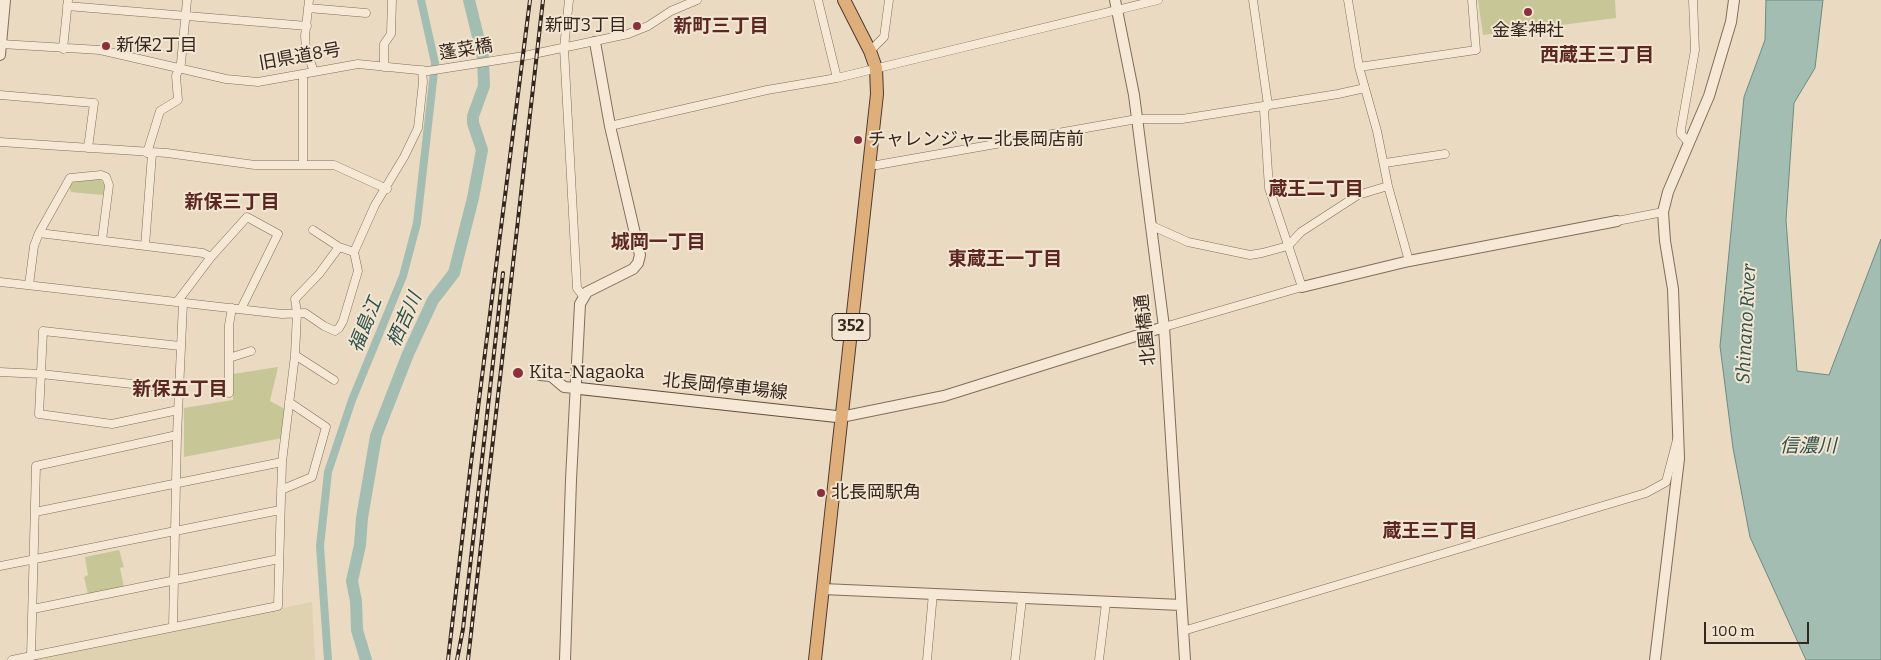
<!DOCTYPE html>
<html>
<head>
<meta charset="utf-8">
<style>
	body { margin:0 }
	#map { position:relative; width:1881px; height:660px; overflow:hidden; background:#eadac2; font-family:Bitter,serif }
	canvas { display:block }
	.scale { position:absolute; left:1704px; top:622px; width:105px; height:22px; box-sizing:border-box; border:2px solid #33261e; border-top:0; padding-left:6px; font-size:15px; line-height:18px; white-space:nowrap; color:#33261e; -webkit-text-stroke:4px #f2e5d1; paint-order:stroke }
</style>
</head>
<body>
<div id="map">
<canvas width="1881" height="660"></canvas>
<div class="scale">100 m</div>
</div>
<script>
const g = document.querySelector('canvas').getContext('2d');
g.lineJoin = 'round';
function fillPath(path, color) { g.fillStyle = color; g.fill(path, 'evenodd'); }
const shape = rows => new Path2D(rows.map(r => 'M' + r).join(''));
function stroke(path, color, width, dash) { g.strokeStyle = color; g.lineWidth = width; g.lineCap = dash ? 'butt' : 'round'; g.setLineDash(dash || []); g.stroke(path); }
function drawText(font, color, halo, rows, align = 'center') {
  g.font = font + ' Bitter,"Noto Sans JP",serif'; g.lineWidth = 4; g.setLineDash([]); g.textBaseline = 'middle'; g.strokeStyle = halo; g.fillStyle = color; for (const [text, x, y, turn = 0] of rows) {
    g.save(); g.translate(x, y); g.rotate((+turn || 0) * Math.PI / 180); g.textAlign = isNaN(turn) ? turn : align; if (halo) g.strokeText(text, 0, 0); g.fillText(text, 0, 0); g.restore();
  }
}
const farmland = shape([
	[312,602,315,660,29,660]
]);
const green = shape([
	[1478,0,1615,0,1616,18,1483,35],
	[100,179,105,185,103,195,71,192,69,186,75,181],
	[278,367,270,401,285,409,282,438,184,457,184,408,233,400,233,374],
	[119,550,124,567,120,568,124,587,88,594,84,577,88,575,85,557]
]);
const water = shape([
	[1766,0,1823,0,1815,68,1794,103,1786,220,1797,371,1829,375,1881,239,1881,660,1806,660,1750,537,1733,448,1720,346,1744,97,1765,40,1766,0]
]);
const canal = shape([
	[328,660,320,546,328,472,352,400,403,276,417,223,435,63,421,0]
]);
const river = shape([
	[366,660,357,630,356,601,352,581,360,545,362,518,376,436,408,354,433,300,454,273,473,198,482,150,473,123,473,116,484,86,483,57,469,0]
]);
const minor = shape([
	[309,0,305,36,306,49,314,72],
	[569,0,564,48,577,288,583,296],
	[818,0,837,78],
	[1348,0,1359,67,1377,131,1388,186,1409,261],
	[67,6,307,26],
	[308,8,366,13],
	[1,44,100,50,226,79,258,82,358,64,428,71,524,56,628,34,648,26,671,11,697,0],
	[63,49,68,0],
	[870,51,884,37,889,0],
	[384,67,384,44,391,34,392,0],
	[1359,67,1476,50,1472,0],
	[0,95,94,103,88,148],
	[610,126,767,90,837,78,1158,0],
	[0,142,167,153,255,165,334,165,387,189],
	[1689,143,1681,134,1681,129,1695,50,1693,0],
	[147,153,160,111,178,100,176,76,181,63,187,0],
	[1385,163,1445,154],
	[303,164,303,75],
	[868,164,877,165,1137,119,1182,119,1338,94,1365,88],
	[1617,221,1663,212],
	[1150,225,1188,242,1250,255,1262,253,1288,246,1301,232,1358,195,1388,186],
	[313,230,339,247],
	[39,233,70,178,101,175,106,177,109,185,102,240],
	[145,246,152,154],
	[0,282,282,314,305,313,324,326,335,331,339,328,343,321,358,271,354,252],
	[29,285,34,246,39,233,203,253,211,257],
	[177,302,211,257,247,217,278,234,241,309],
	[1164,327,1302,287,1269,188,1264,110,1268,105,1253,0],
	[295,355,334,380],
	[229,358,251,351],
	[0,372,41,374,178,389],
	[229,393,229,325,232,308],
	[178,410,112,424,39,414,43,331,180,346],
	[281,490,312,477,326,427,289,402],
	[35,512,282,462],
	[0,566,280,510],
	[33,609,279,559],
	[173,627,177,435,183,303],
	[1183,631,1646,493,1666,482,1677,440],
	[31,656,36,466,177,435],
	[12,660,278,606,282,462,295,355,297,313,295,299,319,274,339,247,354,252,375,205,404,157,418,128,423,82,422,70],
	[927,660,933,593],
	[1015,660,1022,599],
	[1099,660,1106,603]
]);
const tertiary = shape([
	[1115,0,1134,95,1164,327,1185,660],
	[0,55,5,0],
	[1302,287,1409,261,1617,221],
	[540,375,551,376,564,387,575,388],
	[841,417,944,396,1164,327],
	[823,589,1181,605],
	[565,660,571,480,580,304,587,292,633,269,638,263,640,255,610,126,595,42],
	[1655,660,1679,459,1673,289,1665,241,1663,212,1668,192,1709,96,1731,22,1734,0]
]);
const secondary = shape([
	[575,388,841,417]
]);
const trunk = shape([
	[815,660,877,94,876,68,870,51,844,0]
]);
const rail = shape([
	[448,660,471,463,530,0],
	[457,660,463,629,503,273],
	[468,660,543,0]
]);
const markers = [
	[1528,12,5,"#8b303a"],
	[637,26,5,"#8b303a"],
	[106,46,5,"#8b303a"],
	[858,140,5,"#8b303a"],
	[518,373,6,"#8b303a"],
	[821,493,5,"#8b303a"]
];
const shields = [
	[851,327,38]
];
const shieldNames = [
	["352",851,327]
];
const poiNames = [
	["新町3丁目",627,26,"right"],
	["金峯神社",1528,31,"center"],
	["新保2丁目",116,46],
	["チャレンジャー北長岡店前",868,140],
	["Kita-Nagaoka",529,373],
	["北長岡駅角",831,493]
];
const streetNames = [
	["蓬菜橋",466,50,-9],
	["旧県道8号",300,57,-10],
	["北園橋通",1146,330,-96],
	["北長岡停車場線",725,387,6]
];
const neighbourhoodNames = [
	["新町三丁目",721,27],
	["西蔵王三丁目",1597,56],
	["蔵王二丁目",1316,190],
	["新保三丁目",232,203],
	["城岡一丁目",658,243],
	["東蔵王一丁目",1005,260],
	["新保五丁目",180,390],
	["蔵王三丁目",1430,532]
];
const waterNames = [
	["栖吉川",405,320,-66],
	["Shinano River",1747,324,-87],
	["福島江",366,325,-68],
	["信濃川",1808,447]
];
fillPath(farmland, '#ded2b0');
fillPath(green, '#c6c697');
fillPath(water, '#a4bdb3');
stroke(water, '#6c8a7f', 1);
stroke(canal, '#a4bdb3', 8);
stroke(river, '#a4bdb3', 12);
stroke(minor, '#826c5b', 9);
stroke(tertiary, '#826c5b', 12);
stroke(secondary, '#644d3e', 13);
stroke(trunk, '#503b2f', 14);
stroke(minor, '#f5e8d4', 8);
stroke(tertiary, '#f5e8d4', 10);
stroke(secondary, '#f5e8d4', 11);
stroke(trunk, '#deae7b', 12);
stroke(rail, '#33261e', 4);
stroke(rail, '#f2e5d1', 2, [5.5]);
for (const [x, y, r, color] of markers) { const dot = new Path2D(); dot.arc(x, y, r, 0, 2 * Math.PI); g.fillStyle = color; g.fill(dot); stroke(dot, '#f2e5d1', 2); }
for (const [x, y, w] of shields) { const box = new Path2D(); box.roundRect(x - w / 2, y - 13.5, w, 27, 4); g.fillStyle = '#f2e5d1'; g.fill(box); stroke(box, '#33261e', 1); }
drawText('bold 16px', '#33261e', null, shieldNames);
drawText('18px', '#33261e', '#f2e5d1', poiNames, 'left');
drawText('18px', '#33261e', '#f2e5d1', streetNames);
drawText('bold 19px', '#5c2721', '#f2e5d1', neighbourhoodNames);
drawText('italic 19px', '#2e514c', '#f2e5d1', waterNames);
</script>
</body>
</html>
